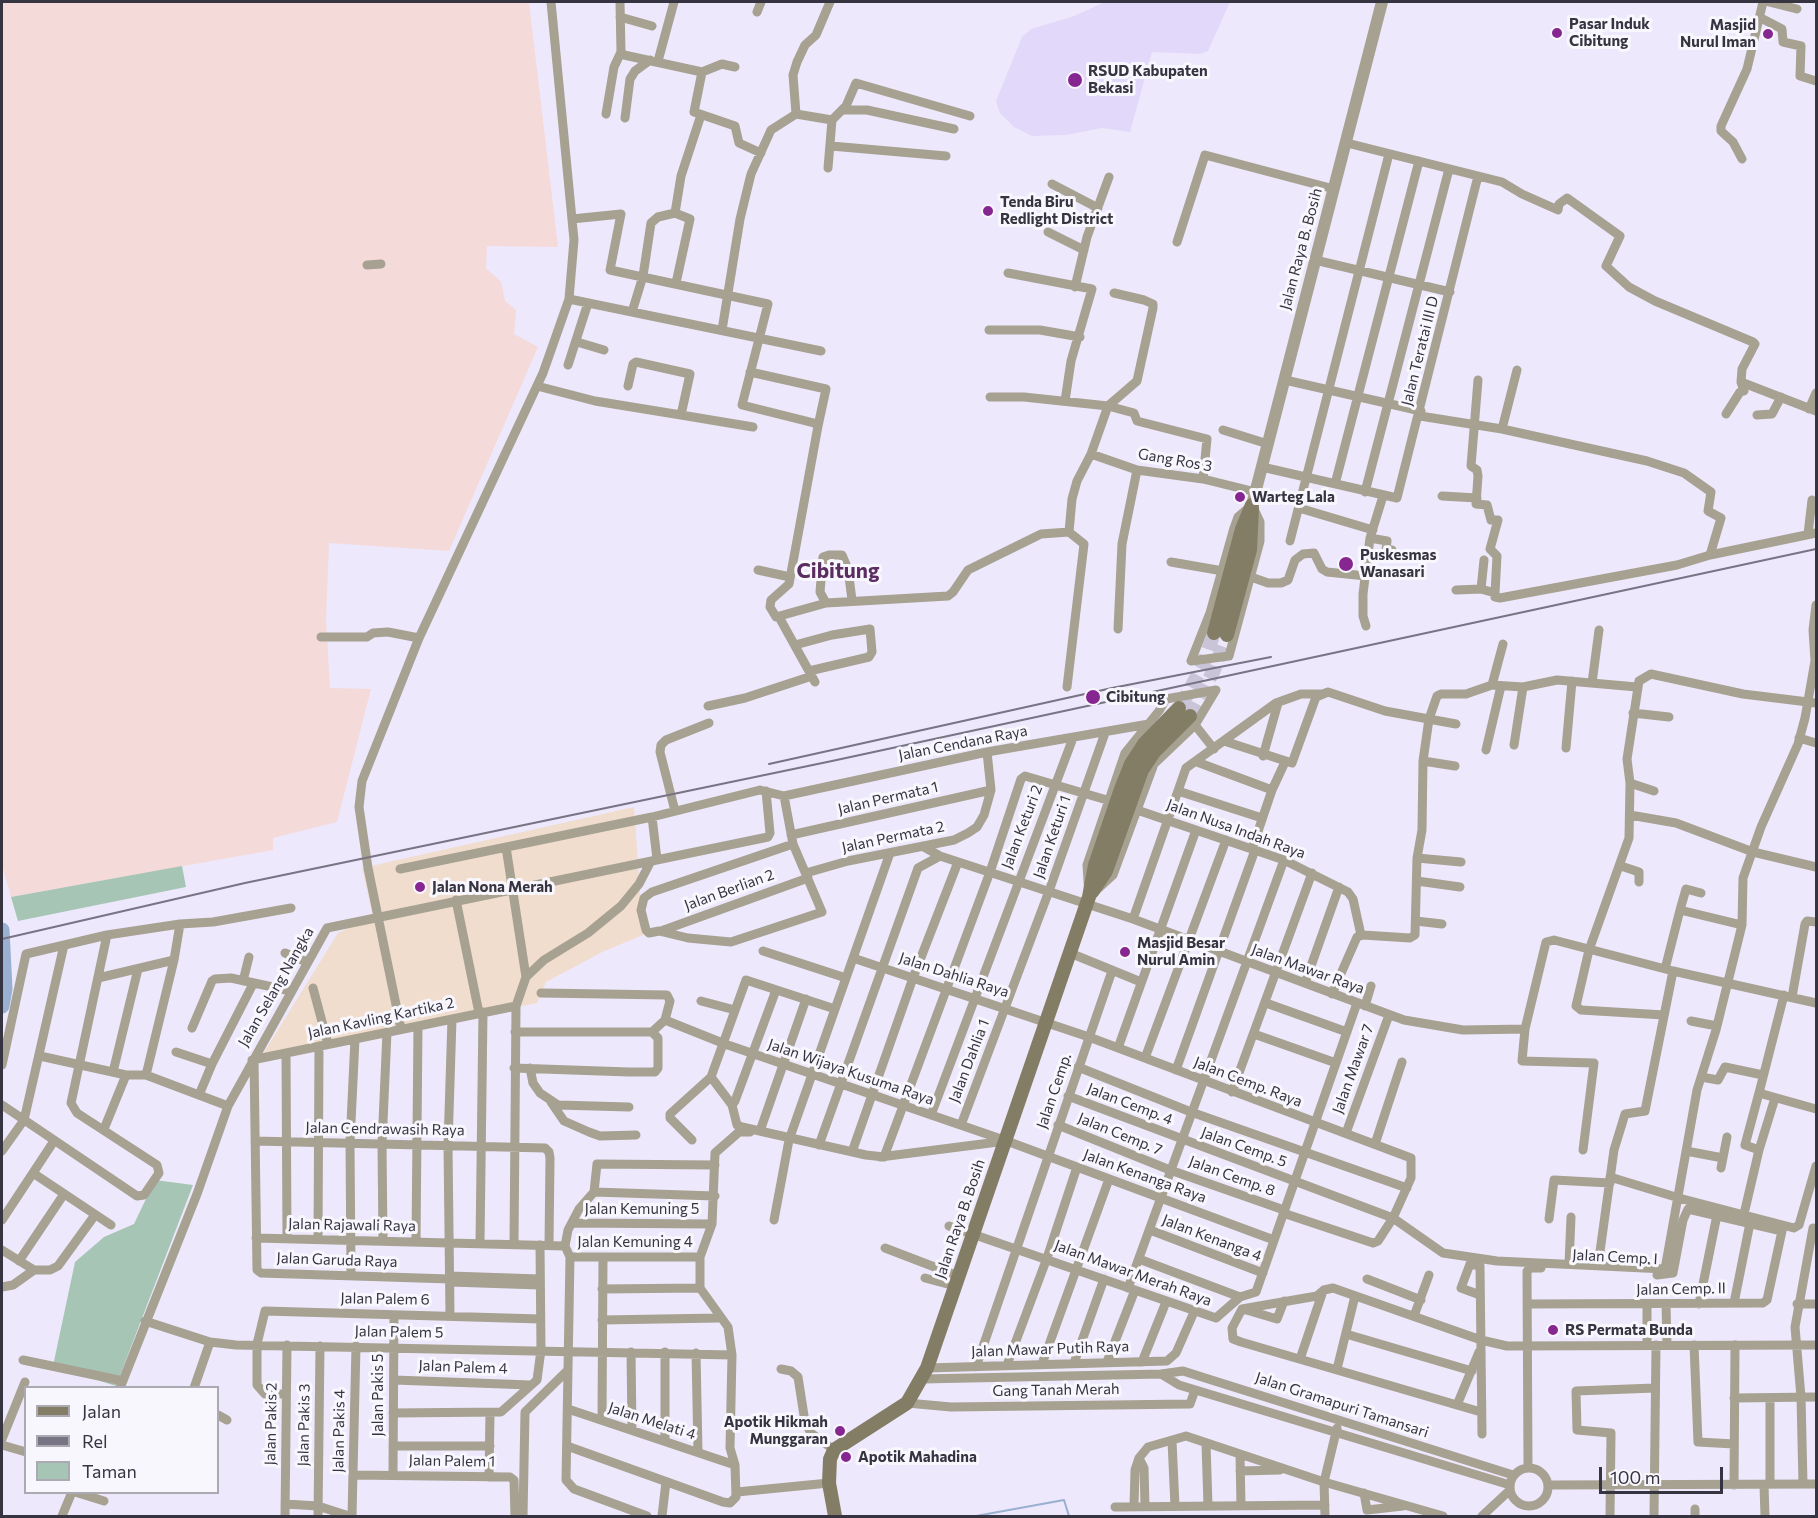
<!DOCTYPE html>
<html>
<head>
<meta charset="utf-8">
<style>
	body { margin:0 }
	#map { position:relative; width:1818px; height:1518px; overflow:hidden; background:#ede8fc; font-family:Commissioner,sans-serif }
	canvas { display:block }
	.frame { position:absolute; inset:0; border:3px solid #373441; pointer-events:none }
	.legend { position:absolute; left:24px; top:1386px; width:195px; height:108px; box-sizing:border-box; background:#f9f7fe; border:2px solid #aba9b2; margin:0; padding:8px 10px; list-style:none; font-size:18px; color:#373441 }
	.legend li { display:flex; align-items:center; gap:12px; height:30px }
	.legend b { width:30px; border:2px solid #aba9b2 }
	.scale { position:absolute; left:1599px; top:1467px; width:124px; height:27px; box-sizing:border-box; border:3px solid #373441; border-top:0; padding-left:8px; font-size:18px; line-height:21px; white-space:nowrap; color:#373441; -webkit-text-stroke:4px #f9f7fe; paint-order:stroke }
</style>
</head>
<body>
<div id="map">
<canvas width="1818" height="1518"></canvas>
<div class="frame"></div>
<ul class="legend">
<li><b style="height:8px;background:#847d65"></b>Jalan</li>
<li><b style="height:8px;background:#787484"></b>Rel</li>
<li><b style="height:16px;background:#a6c5b5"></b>Taman</li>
</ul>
<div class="scale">100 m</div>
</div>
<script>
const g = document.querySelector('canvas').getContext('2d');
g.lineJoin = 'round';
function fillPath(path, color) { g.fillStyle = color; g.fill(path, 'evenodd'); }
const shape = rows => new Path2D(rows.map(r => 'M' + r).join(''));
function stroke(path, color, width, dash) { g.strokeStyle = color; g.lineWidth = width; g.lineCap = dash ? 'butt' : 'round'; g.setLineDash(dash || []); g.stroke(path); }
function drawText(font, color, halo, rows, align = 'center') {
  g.font = font + ' Commissioner,sans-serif'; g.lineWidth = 6; g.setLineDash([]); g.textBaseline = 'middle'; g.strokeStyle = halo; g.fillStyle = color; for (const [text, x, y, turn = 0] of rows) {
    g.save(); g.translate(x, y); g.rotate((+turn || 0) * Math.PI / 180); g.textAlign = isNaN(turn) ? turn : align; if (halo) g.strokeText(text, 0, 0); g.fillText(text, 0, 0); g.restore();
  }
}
const commercial = shape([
	[634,807,643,935,602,952,546,982,537,1003,258,1062,338,933,373,917,362,868]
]);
const industrial = shape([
	[2,2,529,2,558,247,487,246,486,268,501,282,505,301,516,310,514,334,538,347,449,551,329,543,326,620,330,688,371,689,337,822,273,838,273,850,11,897,2,865]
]);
const built = shape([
	[1105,2,1230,2,1208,51,1200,54,1152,52,1130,132,1102,128,1066,135,1032,136,1014,127,1000,113,996,101,1022,37,1031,29,1074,16]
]);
const green = shape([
	[182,866,186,887,18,921,11,897],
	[155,1180,193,1185,116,1386,53,1366,75,1262,104,1237,134,1224]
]);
const stream = shape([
	[976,1516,1064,1500,1069,1516]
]);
const river = shape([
	[2,930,5,989,2,1006]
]);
const secondaryTunnel = shape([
	[1181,706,1203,665,1214,633],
	[1190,716,1214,670,1227,635]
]);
const minor = shape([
	[620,2,621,52,624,55,702,72,722,64,735,67],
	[1769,2,1797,9],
	[757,12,761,2],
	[620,17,652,26],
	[1759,17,1782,29,1783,42,1801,46,1800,76,1816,81],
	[658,61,674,2],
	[702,72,694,112,735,126,739,143,761,153],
	[842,110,846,106,856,83,970,116],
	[606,114,614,67,621,52],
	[796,114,832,120,842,110,867,110,954,129],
	[625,118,630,79,635,71,650,60],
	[1347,143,1502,182,1522,194,1558,210,1559,204,1567,198,1620,236,1606,266,1629,287,1655,301,1753,342,1755,344,1742,369,1741,382,1816,411],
	[831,146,946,156],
	[1742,159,1733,142,1721,131,1721,126,1747,69,1763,2],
	[828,168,832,120],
	[1052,184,1098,208],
	[675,213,690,219,676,283],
	[572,219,621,214,610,270,768,304,742,405,814,423,818,426,789,584,771,600,770,607,776,617,826,603,948,596,953,592,968,570,1041,534,1069,532],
	[1048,232,1084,250],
	[1177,242,1205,155,1334,189],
	[1315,260,1450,292],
	[367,265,381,264],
	[1008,273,1092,289,1071,361,1065,401],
	[1075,287,1087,237,1109,177],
	[569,299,821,351],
	[632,312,643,276,651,223,658,217,675,213,681,176,701,115],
	[722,330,740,219,751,174,771,130,796,114,793,75,797,62,805,45,816,35,830,2],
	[989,330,1040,330,1080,337],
	[577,342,604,350],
	[568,365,588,303],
	[750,372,826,389,818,426],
	[1285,380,1421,411],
	[1478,380,1471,466,1477,470,1478,476,1476,504,1487,505,1491,520,1498,520,1490,549,1497,556,1495,593],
	[537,386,595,401,681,415,690,374,636,362,633,364,628,386],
	[990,397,1024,397,1108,406,1134,413,1137,421,1207,439,1203,479],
	[1809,409,1816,393],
	[1726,414,1740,392,1744,391,1741,382],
	[681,415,753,427],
	[1757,415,1772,414,1781,397],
	[1420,416,1502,429,1647,461,1684,473,1711,492,1708,511,1721,518,1710,555],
	[1502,429,1517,370],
	[1223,430,1268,444],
	[1091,454,1137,470,1203,479,1256,492],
	[1262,467,1397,498,1478,176],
	[1335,484,1419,161],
	[1365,492,1449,169],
	[1442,496,1477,498],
	[1252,505,1260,522,1260,541,1229,656,1191,661,1210,613,1234,528,1238,517,1252,505],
	[1299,508,1373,530],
	[1808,534,1812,500],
	[1370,538,1387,541,1386,550,1392,550],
	[1290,541,1389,154],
	[1171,562,1223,571],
	[758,570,790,577],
	[1251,577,1268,583,1281,583,1288,580,1295,560,1303,554,1314,553,1322,569,1327,572,1366,576],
	[1481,589,1495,593,1495,597,1500,598,1677,565,1710,555,1816,533],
	[1456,590,1481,589,1484,560],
	[826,603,820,592,823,557,829,555,842,555,848,569,852,600],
	[779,617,815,682],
	[1366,626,1363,616,1363,594,1370,538,1383,496],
	[1118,629,1122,544,1137,470],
	[321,637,367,637,373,633,388,632,419,638],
	[795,645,832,635,870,629,872,652,869,657,809,671],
	[1592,683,1599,630],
	[1492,685,1503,644],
	[1067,687,1084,544,1069,532,1072,499,1077,481,1091,454,1108,406,1137,381,1153,308,1153,304,1144,300,1114,293],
	[1216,690,1195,725,1154,764,1113,875,1089,897,1087,865,1125,753,1159,711,1166,699,1216,690],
	[708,706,745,698,812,676],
	[1633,713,1669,717],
	[1195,725,1214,749],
	[1799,738,1816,743],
	[1224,741,1292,763,1316,697,1328,692,1385,711,1456,724],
	[1514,745,1523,687],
	[1566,748,1572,681],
	[1486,750,1501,686],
	[1263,756,1278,703],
	[1423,761,1455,766],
	[1197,762,1272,790],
	[1630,783,1654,791],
	[1178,791,1262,818],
	[784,796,793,844,822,912,731,942,688,938,659,931,649,933,646,930,641,910,644,898,652,892,793,844],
	[1137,810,1284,860,1348,892,1353,899,1361,935],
	[675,811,660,752,661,745,666,740,709,723],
	[1630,815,1676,823,1753,852,1816,867],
	[652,817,657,859],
	[791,835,991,790],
	[506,847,526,977,516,1006,514,1244],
	[924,847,940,856,1133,919,1404,1020,1463,1030,1525,1029],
	[1252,849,1272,790,1285,762],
	[1417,858,1461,862],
	[1621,866,1639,872,1639,882],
	[400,869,652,817,760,790,784,796,987,752,1149,724],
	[806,873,848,861,954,840,968,833,977,827,984,815,991,790,987,752],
	[1417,881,1460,887],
	[456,900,479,1013],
	[1680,910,1686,889,1701,893],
	[1133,919,1186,768,1276,703,1301,694,1321,694],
	[1416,921,1442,924],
	[180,924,213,922,291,908],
	[661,931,808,878],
	[763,951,846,978],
	[285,953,307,962],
	[1070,953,1141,982],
	[853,958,1089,1037,1411,1158,1411,1178,1393,1218,1378,1241,1373,1243,1283,1213],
	[1665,969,1680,910,1742,925],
	[526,977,544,960,588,933,621,906,639,884,651,861],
	[98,978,174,960],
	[243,981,249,957],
	[1305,983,1339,887],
	[313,988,328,1044],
	[1332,994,1357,937,1363,935,1410,938,1415,935,1417,858,1422,830,1423,761,1429,719,1437,696,1441,694,1466,694,1492,685,1523,687,1557,680,1637,687],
	[1784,995,1759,1093,1816,1109],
	[1792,997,1805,924,1807,921,1816,922],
	[701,1001,735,1010],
	[1266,1003,1347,1032],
	[1365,1006,1371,986],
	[835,1009,746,980,711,1077,732,1105,737,1125,742,1127,866,1155,884,1157,990,872,1021,779,1025,776,1107,800],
	[1664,1015,1581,1010,1576,1006,1589,950,1629,838,1630,783,1627,759,1639,681,1651,674,1743,694,1816,703],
	[665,1020,725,1044,1004,1140,1274,1240],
	[1691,1021,1717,1026],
	[192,1028,212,981,215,979,231,978,291,991],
	[401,1029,368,868,359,807,362,781,419,638,543,373,569,299,574,240,551,2],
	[515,1032,652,1032],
	[1254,1034,1336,1063],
	[1118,1048,1196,830],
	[176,1052,212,1064],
	[286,1053,287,1238],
	[40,1056,126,1075,146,1075,228,1106],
	[1145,1058,1226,840],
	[254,1059,257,1270,261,1273,450,1279],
	[252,1060,516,1006],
	[2,1065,26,954,107,935,180,924,174,960,146,1075],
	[1078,1067,1191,1112,1407,1188],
	[514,1068,629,1072,655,1072,658,1068,658,1038,652,1032,665,1020,670,1001,667,995,541,993],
	[530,1068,533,1083,540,1093,558,1105,629,1107],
	[1176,1070,1255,850],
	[113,1072,138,969],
	[1701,1077,1718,1080,1725,1067,1763,1075],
	[1232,1092,1312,873],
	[199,1095,212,1064,253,984],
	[1068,1096,1393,1218,1443,1253,1497,1261,1665,1269,1697,1090,1716,1030,1742,925,1743,878,1761,827,1798,744,1805,718,1815,661,1813,630,1816,605],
	[551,1102,564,1121,589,1132,600,1136,636,1135],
	[2,1105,137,1196,144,1195,159,1173,157,1165,77,1113,71,1103,107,935],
	[732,1105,735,1101,776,990],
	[931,1115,1073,738],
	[961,1125,1049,891,1105,733],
	[1058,1125,1170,1170,1284,1210],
	[104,1129,126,1075],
	[760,1131,806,999],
	[1346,1133,1389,1015],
	[790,1137,890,853],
	[692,1140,670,1118,670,1114,711,1077],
	[255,1141,545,1148,549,1152,550,1158,549,1245],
	[1375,1144,1402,1062],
	[819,1145,918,868,940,856],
	[1583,1150,1594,1063,1522,1061,1525,1029,1546,942,1554,940,1673,971,1816,1003],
	[1759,1150,1775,1098],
	[2,1151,24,1120,64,945],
	[1686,1151,1723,1158],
	[852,1152,913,978,958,862],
	[880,1157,998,1142,1003,1144],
	[1721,1168,1727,1137],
	[33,1173,111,1225],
	[1610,1177,1679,1198,1794,1228,1799,1225,1816,1166],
	[594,1192,715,1196],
	[1744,1214,1759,1150,1745,1145,1759,1093],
	[1549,1219,1554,1180,1610,1183],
	[2,1220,54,1141],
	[774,1220,789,1140],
	[572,1223,712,1224],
	[949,1226,1216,1318,1240,1297,1256,1292,1357,1003],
	[1150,1230,1263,1273],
	[256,1238,565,1246],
	[318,1239,319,1046],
	[383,1241,382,1144,387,1032],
	[416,1241,418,1026],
	[480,1243,483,1012],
	[885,1248,958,1276],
	[2,1250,34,1270],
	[570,1257,700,1257],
	[1139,1259,1240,1297],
	[19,1261,64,1194],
	[1569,1264,1571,1217],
	[1598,1266,1614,1150,1625,1114,1645,1111,1673,971],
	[34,1270,50,1270,58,1266,95,1215],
	[351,1274,350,1143,355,1039],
	[450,1276,540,1279],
	[925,1278,955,1286],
	[1367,1279,1421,1300],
	[450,1282,540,1285],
	[2,1287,13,1285,34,1270],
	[1128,1288,1284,860],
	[602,1289,700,1288],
	[1480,1295,1461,1288,1470,1264,1480,1266,1482,1434],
	[1734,1303,1750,1223],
	[1527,1304,1763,1303,1767,1300,1782,1231,1688,1209,1683,1220,1673,1273,1657,1275],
	[1647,1304,1647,1345],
	[1666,1304,1667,1345],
	[1699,1304,1717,1215],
	[1797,1304,1816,1304],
	[1243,1309,1277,1319,1284,1301],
	[450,1316,448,1145,452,1019],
	[1414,1316,1429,1275],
	[602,1320,719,1318],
	[145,1321,210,1342,236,1345,732,1355],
	[1346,1334,1472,1371],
	[1694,1345,1698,1442,1734,1444],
	[631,1352,632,1430],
	[665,1352,665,1441],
	[696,1353,698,1452],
	[1300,1359,1323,1291],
	[23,1360,123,1381],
	[1107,1362,1135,1290],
	[1142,1362,1166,1302],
	[1074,1363,1104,1279],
	[1042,1364,1109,1179],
	[1007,1365,1047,1258,1077,1167],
	[976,1367,1112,971],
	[927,1368,1167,1361,1176,1353,1194,1312],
	[781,1369,791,1371,798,1377,805,1422,811,1433,834,1450],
	[1337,1369,1355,1296],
	[1161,1374,1179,1385,1510,1485],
	[922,1379,1161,1374,1183,1371,1513,1475],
	[394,1380,530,1385],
	[120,1388,197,1194,228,1106,327,928,768,837,770,833,766,791],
	[194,1388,210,1342],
	[286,1394,265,1394,257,1385,257,1344,265,1311,540,1319],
	[1734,1398,1816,1397],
	[907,1403,951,1407,1190,1404,1195,1390],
	[1457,1405,1479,1352],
	[1481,1412,1241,1342,1233,1339,1232,1328,1242,1309,1317,1296,1324,1290,1333,1288,1481,1340,1507,1346,1816,1345],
	[393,1413,501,1412,537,1380,541,1350,540,1245],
	[218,1415,227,1420],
	[602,1420,603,1257],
	[2,1439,25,1382],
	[1172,1441,1175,1506],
	[1206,1443,1208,1506],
	[2,1445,26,1452],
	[393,1446,490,1446],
	[567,1446,723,1502,730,1503,736,1497,735,1465,568,1409],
	[1240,1454,1241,1506],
	[1139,1458,1144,1468,1145,1506],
	[735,1465,730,1448,732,1355,728,1327,700,1288,700,1257,712,1224,715,1153,739,1132,750,1132],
	[1528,1467,1527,1271,1531,1268,1541,1268],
	'1510 1487a19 19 0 1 1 38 0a19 19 0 1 1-38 0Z',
	[1240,1471,1280,1470],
	[353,1475,510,1477,514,1480,515,1516],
	[393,1475,394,1315],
	[489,1477,490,1413],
	[1770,1484,1770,1398],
	[1803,1484,1801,1397,1795,1327,1813,1228],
	[1549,1485,1816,1484],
	[1734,1485,1735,1345],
	[1764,1485,1765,1516],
	[75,1492,104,1501],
	[737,1492,829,1483],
	[1364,1493,1367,1510,1403,1506],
	[285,1504,318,1506,349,1516],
	[1134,1506,1135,1470,1139,1458,1148,1447,1186,1436,1324,1482,1443,1516],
	[1115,1507,1325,1505],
	[1695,1509,1695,1516],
	[62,1516,72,1492],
	[285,1516,287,1345],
	[318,1516,320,1346],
	[352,1516,356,1346],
	[523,1516,525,1412,568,1370],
	[647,1516,574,1489,566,1480,570,1257,565,1246,568,1230,579,1209,594,1192,597,1164,715,1165],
	[662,1516,666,1482],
	[1325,1516,1324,1482,1337,1428],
	[1482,1516,1510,1490],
	[1610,1516,1611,1433,1577,1430,1576,1391,1655,1388],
	[1654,1516,1656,1345]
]);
const tertiary = shape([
	[1252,505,1382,2]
]);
const secondary = shape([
	[1214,633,1242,529,1252,505],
	[1227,635,1250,550,1252,508],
	[1092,892,1106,871,1142,770,1154,752,1190,716],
	[835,1516,829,1483,830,1459,834,1450,907,1403,927,1368,1089,897,1095,865,1121,789,1131,764,1144,744,1179,708]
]);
const rail = shape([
	[769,764,1112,688,1271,657],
	[2,939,245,883,832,761,1816,549]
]);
const markers = [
	[1557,33,6,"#862791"],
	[1768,34,6,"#862791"],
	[1075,80,8,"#862791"],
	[988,211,6,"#862791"],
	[1240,497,6,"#862791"],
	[1346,564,8,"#862791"],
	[1093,697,8,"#862791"],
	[420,887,6,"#862791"],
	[1125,952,6,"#862791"],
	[1553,1330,6,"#862791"],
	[840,1431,6,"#862791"],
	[846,1457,6,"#862791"]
];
const poiNames = [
	["Pasar Induk",1569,24],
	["Cibitung",1569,41],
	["Masjid",1756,25,"right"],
	["Nurul Iman",1756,42,"right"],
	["RSUD Kabupaten",1088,71],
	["Bekasi",1088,88],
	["Tenda Biru",1000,202],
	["Redlight District",1000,219],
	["Warteg Lala",1252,497],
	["Puskesmas",1360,555],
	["Wanasari",1360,572],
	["Cibitung",1106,697],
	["Jalan Nona Merah",432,887],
	["Masjid Besar",1137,943],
	["Nurul Amin",1137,960],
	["RS Permata Bunda",1565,1330],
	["Apotik Hikmah",828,1422,"right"],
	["Munggaran",828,1439,"right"],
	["Apotik Mahadina",858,1457]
];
const streetNames = [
	["Jalan Raya B. Bosih",1301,249,-75],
	["Jalan Teratai III D",1420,351,-76],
	["Gang Ros 3",1175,460,10],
	["Jalan Cendana Raya",963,743,-11],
	["Jalan Permata 1",888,798,-13],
	["Jalan Keturi 2",1022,827,-69],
	["Jalan Nusa Indah Raya",1236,829,20],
	["Jalan Permata 2",893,837,-12],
	["Jalan Keturi 1",1052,837,-71],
	["Jalan Berlian 2",729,890,-20],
	["Jalan Mawar Raya",1308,969,20],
	["Jalan Dahlia Raya",954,975,18],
	["Jalan Selang Nangka",276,987,-60],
	["Jalan Kavling Kartika 2",381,1018,-12],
	["Jalan Dahlia 1",969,1061,-69],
	["Jalan Mawar 7",1353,1069,-70],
	["Jalan Wijaya Kusuma Raya",851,1072,19],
	["Jalan Cemp. Raya",1248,1082,21],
	["Jalan Cemp.",1054,1091,-71],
	["Jalan Cemp. 4",1130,1104,21],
	["Jalan Cendrawasih Raya",385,1129,1],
	["Jalan Cemp. 7",1120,1134,22],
	["Jalan Cemp. 5",1244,1147,20],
	["Jalan Kenanga Raya",1145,1176,20],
	["Jalan Cemp. 8",1232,1176,20],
	["Jalan Kemuning 5",642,1209],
	["Jalan Raya B. Bosih",960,1219,-71],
	["Jalan Rajawali Raya",352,1225,1],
	["Jalan Kenanga 4",1212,1238,21],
	["Jalan Kemuning 4",635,1242],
	["Jalan Cemp. I",1615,1257,3],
	["Jalan Garuda Raya",337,1260,2],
	["Jalan Mawar Merah Raya",1133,1273,20],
	["Jalan Cemp. II",1681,1289,-1],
	["Jalan Palem 6",385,1299,1],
	["Jalan Palem 5",399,1332,1],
	["Jalan Mawar Putih Raya",1050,1349,-2],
	["Jalan Palem 4",463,1367,2],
	["Gang Tanah Merah",1056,1390,-1],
	["Jalan Pakis 5",378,1395,-90],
	["Jalan Gramapuri Tamansari",1342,1405,18],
	["Jalan Melati 4",652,1421,18],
	["Jalan Pakis 2",271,1424,-89],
	["Jalan Pakis 3",304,1425,-89],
	["Jalan Pakis 4",339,1431,-89],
	["Jalan Palem 1",452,1461,1]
];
const districtNames = [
	["Cibitung",838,571]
];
fillPath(commercial, '#f1ddce');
fillPath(industrial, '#f5dada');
fillPath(built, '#e2d9fa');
fillPath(green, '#a6c5b5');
stroke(stream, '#99b0d0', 2);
stroke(river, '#99b0d0', 15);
stroke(secondaryTunnel, '#c9c4d7', 14, [14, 7]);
stroke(minor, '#a6a191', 9);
stroke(tertiary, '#a6a191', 12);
stroke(secondary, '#847d65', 14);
stroke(rail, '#787484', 2);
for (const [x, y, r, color] of markers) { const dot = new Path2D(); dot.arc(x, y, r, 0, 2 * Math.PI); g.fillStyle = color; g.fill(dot); stroke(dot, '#f9f7fe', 2); }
drawText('bold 15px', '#373441', '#f9f7fe', poiNames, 'left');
drawText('15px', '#373441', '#f9f7fe', streetNames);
drawText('bold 21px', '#5b2d61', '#f9f7fe', districtNames);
</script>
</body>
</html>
